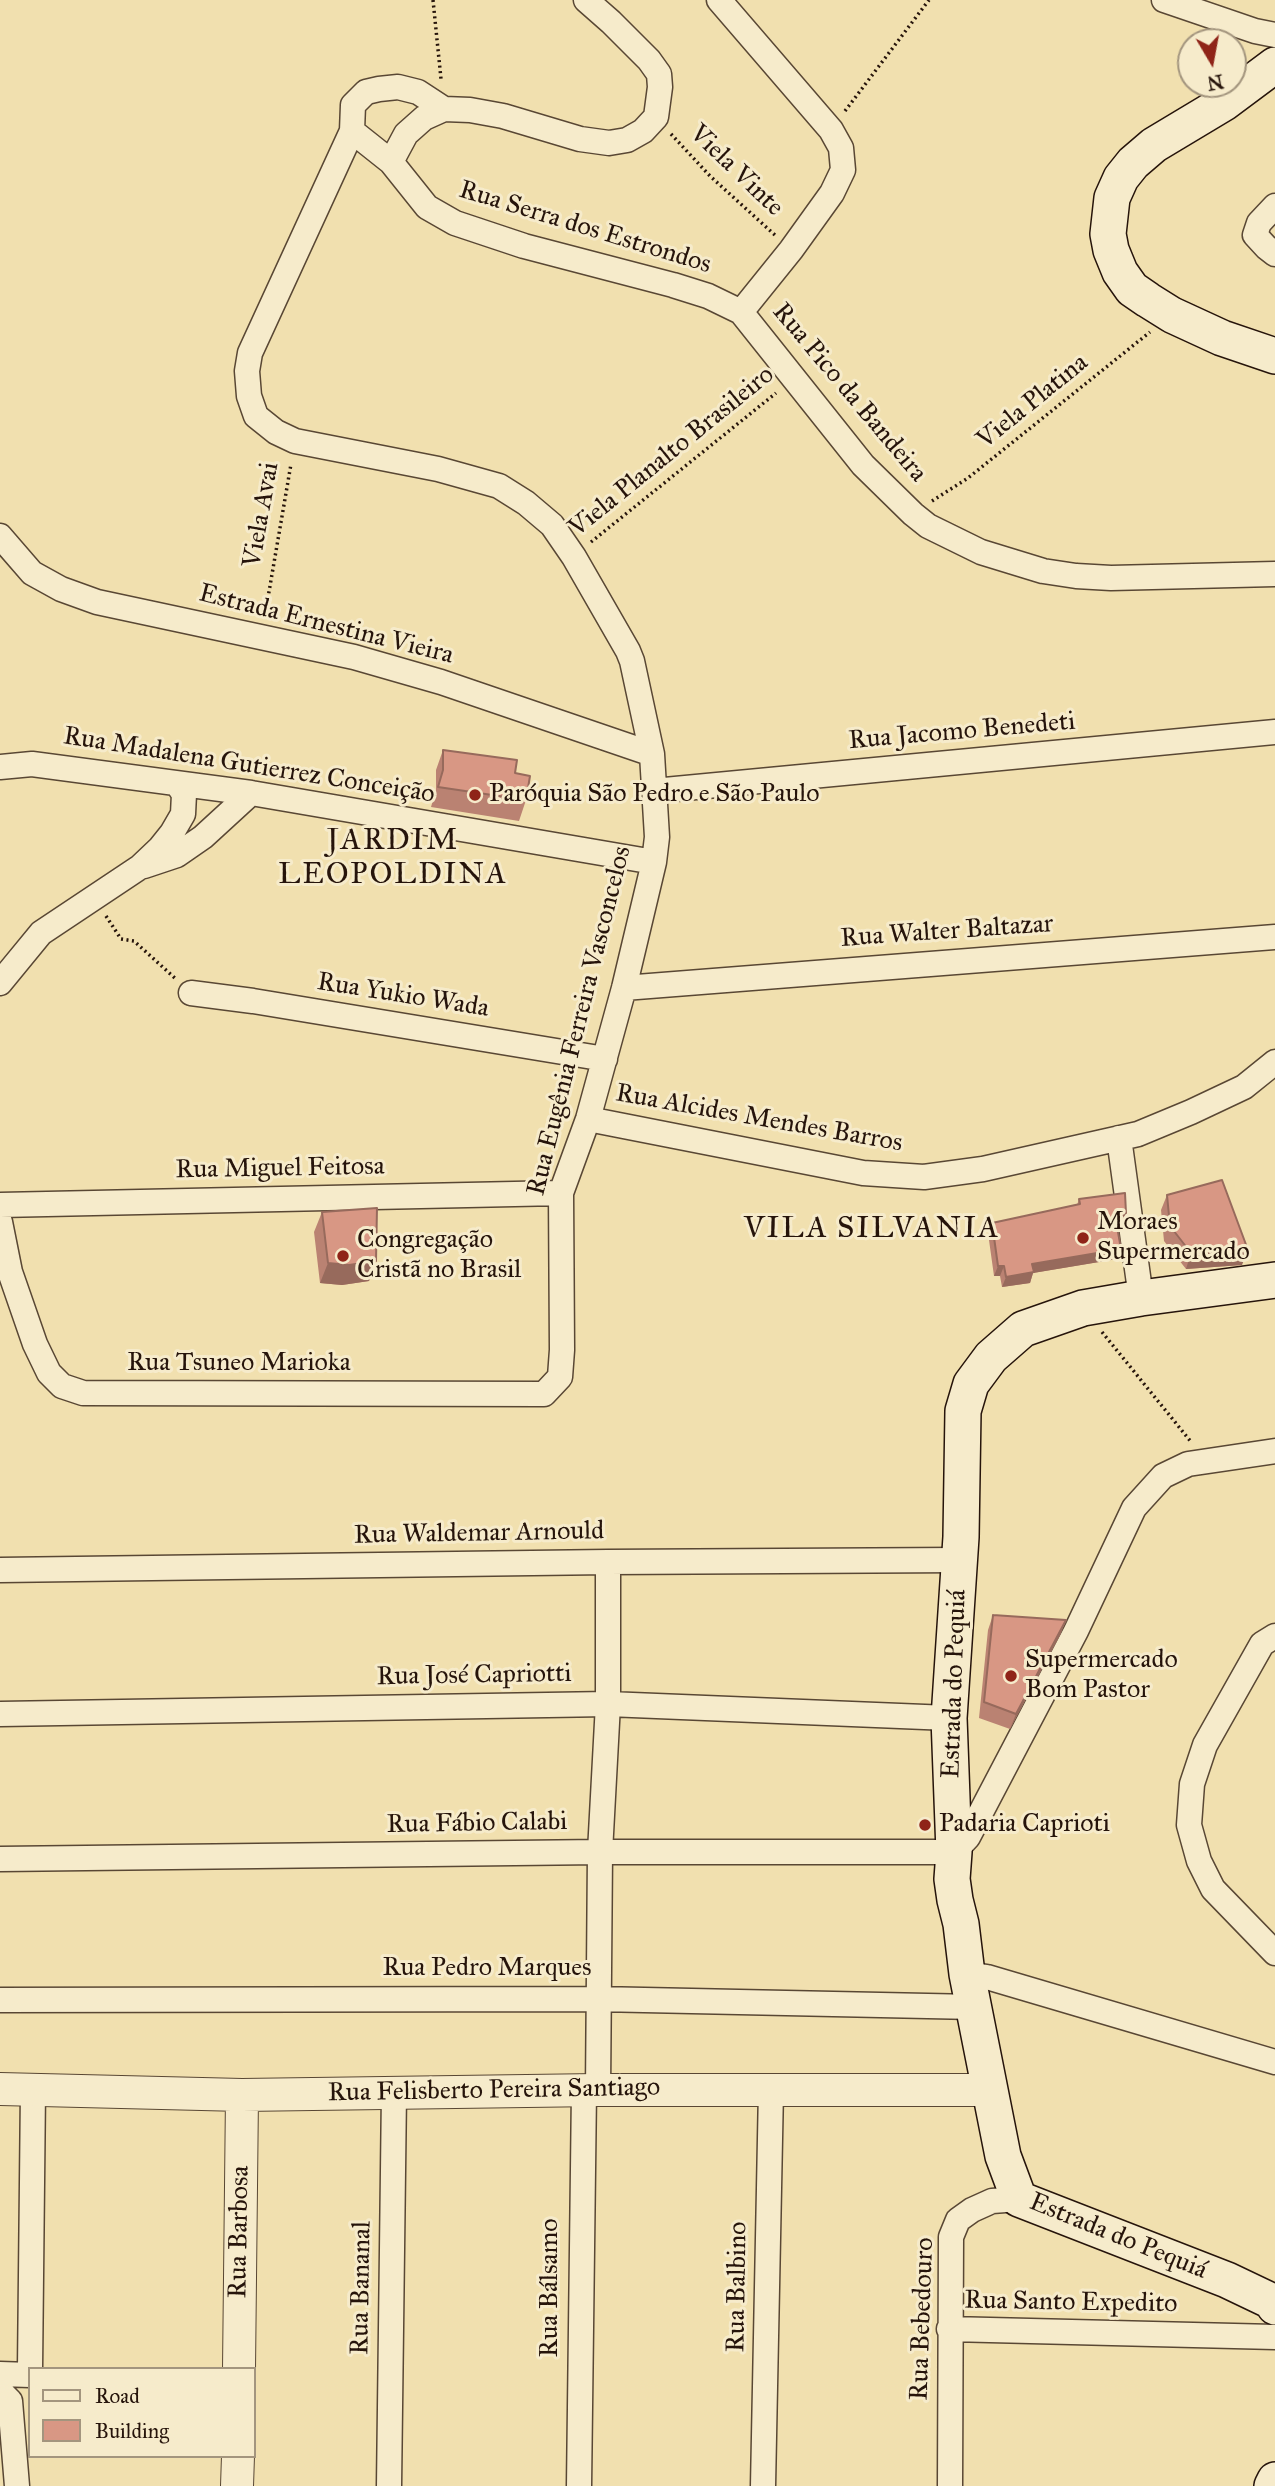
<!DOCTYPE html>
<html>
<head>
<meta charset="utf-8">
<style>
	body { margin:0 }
	#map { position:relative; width:1275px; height:2486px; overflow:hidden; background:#f1e0af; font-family:"IM FELL Great Primer",serif }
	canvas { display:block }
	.legend { position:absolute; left:28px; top:2367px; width:228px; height:91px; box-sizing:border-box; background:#f6ebcb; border:2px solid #a3957e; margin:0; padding:9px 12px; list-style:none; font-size:21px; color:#26140b }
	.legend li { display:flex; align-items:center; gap:14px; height:35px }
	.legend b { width:35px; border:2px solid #a3957e }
	.north { position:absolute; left:1177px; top:28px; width:70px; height:70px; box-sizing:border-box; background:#f6ebcb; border:2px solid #a3957e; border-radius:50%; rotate:170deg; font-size:19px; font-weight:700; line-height:28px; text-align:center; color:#26140b }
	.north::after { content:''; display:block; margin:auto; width:24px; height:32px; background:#8f2418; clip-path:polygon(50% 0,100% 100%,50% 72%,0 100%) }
</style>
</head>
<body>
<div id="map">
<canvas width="1275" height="2486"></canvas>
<ul class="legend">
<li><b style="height:9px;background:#f6ebcb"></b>Road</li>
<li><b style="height:19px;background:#d89784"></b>Building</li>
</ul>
<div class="north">N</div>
</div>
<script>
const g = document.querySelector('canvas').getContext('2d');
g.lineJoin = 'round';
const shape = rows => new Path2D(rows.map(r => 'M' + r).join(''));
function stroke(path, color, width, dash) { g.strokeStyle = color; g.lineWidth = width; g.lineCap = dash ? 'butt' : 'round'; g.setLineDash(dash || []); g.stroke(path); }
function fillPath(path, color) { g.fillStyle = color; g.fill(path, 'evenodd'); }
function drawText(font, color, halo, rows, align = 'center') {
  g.font = font + ' "IM FELL Great Primer",serif'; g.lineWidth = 6; g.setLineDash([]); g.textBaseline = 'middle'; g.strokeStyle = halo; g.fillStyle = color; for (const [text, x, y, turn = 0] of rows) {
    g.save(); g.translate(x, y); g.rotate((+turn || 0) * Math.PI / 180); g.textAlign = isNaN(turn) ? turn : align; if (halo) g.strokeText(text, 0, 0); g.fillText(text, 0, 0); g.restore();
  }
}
const path = shape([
	[433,0,441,79],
	[845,111,929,0],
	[671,134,710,176,776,236],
	[932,501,968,478,1150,332],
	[591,542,776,393],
	[265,615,291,464],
	[106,916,121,939,134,941,177,980],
	[1102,1332,1192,1443]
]);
const minor = shape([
	[719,0,831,130,841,148,843,170,832,193,791,250,741,312],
	[1164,0,1255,31,1275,35],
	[352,131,353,105,366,92,379,89,398,87,418,92,444,109],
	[391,162,406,134,424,118,444,109,470,110,503,116,580,139,609,143,627,140,643,131,656,117,660,87,659,74,649,60,611,22,586,0],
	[1275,206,1259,223,1255,235,1266,247,1275,254],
	[0,536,32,573,61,589,97,602,354,657,441,682,652,754],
	[0,767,32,764,251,793,654,862],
	[654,791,1275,732],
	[144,866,177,855,203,837,251,793],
	[0,983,41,933,140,867,160,848,172,833,183,814,184,794,178,785],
	[624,988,1275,937],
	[191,993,253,1001,605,1059],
	[588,1119,863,1173,924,1177,983,1169,1138,1134,1191,1112,1244,1087,1275,1062],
	[1119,1138,1141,1298],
	[0,1205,561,1193],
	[0,1222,10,1272,35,1344,49,1373,62,1386,83,1393,544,1394,560,1377,562,1350,561,1193,588,1119,624,988,654,862,657,837,652,754,632,661,628,651,574,557,552,525,526,503,499,486,438,469,295,441,276,432,256,416,249,396,247,371,250,353,352,131,391,162,427,207,455,223,524,246,673,285,708,296,741,312,863,465,913,514,928,526,981,552,1043,571,1076,576,1111,578,1275,574],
	[0,1570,608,1562,960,1560],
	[1275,1636,1262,1644,1205,1745,1192,1784,1189,1825,1199,1861,1213,1889,1275,1953],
	[0,1714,608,1704,949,1718],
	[0,1859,600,1852,954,1852,968,1837,1076,1631,1134,1508,1163,1476,1188,1464,1275,1451],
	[967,1974,987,1977,1275,2062],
	[0,2000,597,1999,975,2007],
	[598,2090,600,1852,608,1704,608,1562],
	[949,2329,1275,2337],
	[30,2369,33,2089],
	[0,2374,30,2375],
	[0,2391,10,2401,17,2486],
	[389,2486,394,2092],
	[579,2486,584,2090],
	[763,2486,771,2089],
	[950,2486,951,2237,958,2220,972,2210,992,2201,1019,2199]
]);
const tertiary = shape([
	[0,2089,242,2095,598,2090,989,2090],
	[239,2369,242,2095],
	[237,2486,238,2456]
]);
const secondary = shape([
	[1275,65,1224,103,1154,145,1133,163,1121,178,1112,198,1108,234,1111,250,1120,272,1132,289,1148,300,1172,315,1222,338,1275,356],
	[1275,1280,1141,1298,1083,1308,1023,1329,991,1357,971,1384,963,1411,961,1537,949,1718,954,1852,952,1879,955,1900,961,1924,967,1974,1003,2156,1019,2199,1227,2280,1271,2301,1275,2307],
	[1272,2486,1275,2480]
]);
const wall = shape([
	[443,750,526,800,519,821,431,807,436,790,436,770],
	[1167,1195,1242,1265,1186,1269,1164,1241,1161,1210],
	[1079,1199,1122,1224,1117,1224,1121,1249,1117,1259,1033,1273,1030,1283,1002,1287,1000,1276,994,1276,988,1233,992,1223,1077,1205],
	[322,1212,376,1261,369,1281,342,1285,320,1283,314,1232],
	[993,1615,1066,1620,1060,1635,1010,1729,979,1718,988,1630]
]);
const shadedWall = shape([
	[1126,1213,1122,1224,1111,1225,1115,1215],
	[1121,1249,1117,1259,1033,1273,1030,1283,1002,1287,1006,1277,1032,1264],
	[1248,1250,1242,1265,1186,1269,1191,1253],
	[376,1261,369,1281,342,1285,320,1283,328,1263],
	[998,1266,1004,1266,1000,1276,994,1276],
	[1066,1620,1060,1635,1010,1729,1016,1714]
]);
const building = shape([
	[443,750,517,760,515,773,530,776,526,800,438,787,443,770,443,750],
	[1222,1180,1248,1250,1191,1253,1170,1226,1167,1195,1222,1180],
	[1125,1193,1126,1213,1115,1215,1121,1249,1032,1264,1034,1272,1006,1277,1004,1266,998,1266,992,1223,1080,1204,1079,1199,1125,1193],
	[377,1208,376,1261,349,1265,328,1263,322,1212,377,1208],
	[993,1615,1066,1620,1016,1714,984,1702,993,1615]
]);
const markers = [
	[475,795,7,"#8f2418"],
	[1083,1238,7,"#8f2418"],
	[343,1256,7,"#8f2418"],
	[1011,1676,7,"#8f2418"],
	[925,1825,7,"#8f2418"]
];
const streetNames = [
	["Viela Vinte",736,171,44],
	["Rua Serra dos Estrondos",585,228,17],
	["Rua Pico da Bandeira",849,393,50],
	["Viela Platina",1033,402,-39],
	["Viela Planalto Brasileiro",672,452,-39],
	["Viela Avai",262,515,-80],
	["Estrada Ernestina Vieira",326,625,14],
	["Rua Jacomo Benedeti",962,732,-5],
	["Rua Madalena Gutierrez Conceição",249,766,9],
	["Rua Walter Baltazar",947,932,-4],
	["Rua Yukio Wada",403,996,9],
	["Rua Eugênia Ferreira Vasconcelos",580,1021,-76],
	["Rua Alcides Mendes Barros",759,1119,10],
	["Rua Miguel Feitosa",280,1169,-1],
	["Rua Tsuneo Marioka",239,1364],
	["Rua Waldemar Arnould",479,1534,-1],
	["Rua José Capriotti",474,1676,-1],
	["Estrada do Pequiá",955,1684,-88],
	["Rua Fábio Calabi",477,1824,-1],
	["Rua Pedro Marques",487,1969],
	["Rua Felisberto Pereira Santiago",494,2091,-1],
	["Rua Barbosa",240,2232,-89],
	["Estrada do Pequiá",1118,2237,22],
	["Rua Balbino",738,2287,-89],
	["Rua Bananal",362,2288,-89],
	["Rua Bálsamo",551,2288,-90],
	["Rua Santo Expedito",1071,2303,1],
	["Rua Bebedouro",923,2319,-88]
];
const poiNames = [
	["Paróquia São Pedro e São Paulo",489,795],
	["Moraes",1097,1223],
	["Supermercado",1097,1253],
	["Congregação",357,1241],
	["Cristã no Brasil",357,1271],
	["Supermercado",1025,1661],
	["Bom Pastor",1025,1691],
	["Padaria Caprioti",939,1825]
];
const quarterNames = [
	["JARDIM",393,842],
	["LEOPOLDINA",393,876],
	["VILA SILVANIA",872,1230]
];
stroke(minor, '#594734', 27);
stroke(tertiary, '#594734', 34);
stroke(secondary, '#26140b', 38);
stroke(path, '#26140b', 3.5, [2, 3.5]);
stroke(minor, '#f6ebcb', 24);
stroke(tertiary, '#f6ebcb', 32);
stroke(secondary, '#f6ebcb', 35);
fillPath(wall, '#ba8272');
fillPath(shadedWall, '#976a5c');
fillPath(building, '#d89784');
stroke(building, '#976a5c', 2);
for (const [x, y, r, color] of markers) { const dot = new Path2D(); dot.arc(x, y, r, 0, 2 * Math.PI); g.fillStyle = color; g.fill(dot); stroke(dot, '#f6ebcb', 2.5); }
drawText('26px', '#26140b', '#f6ebcb', streetNames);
drawText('26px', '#26140b', '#f6ebcb', poiNames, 'left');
g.letterSpacing = '2px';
drawText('30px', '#26140b', '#f6ebcb', quarterNames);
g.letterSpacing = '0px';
</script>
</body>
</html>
